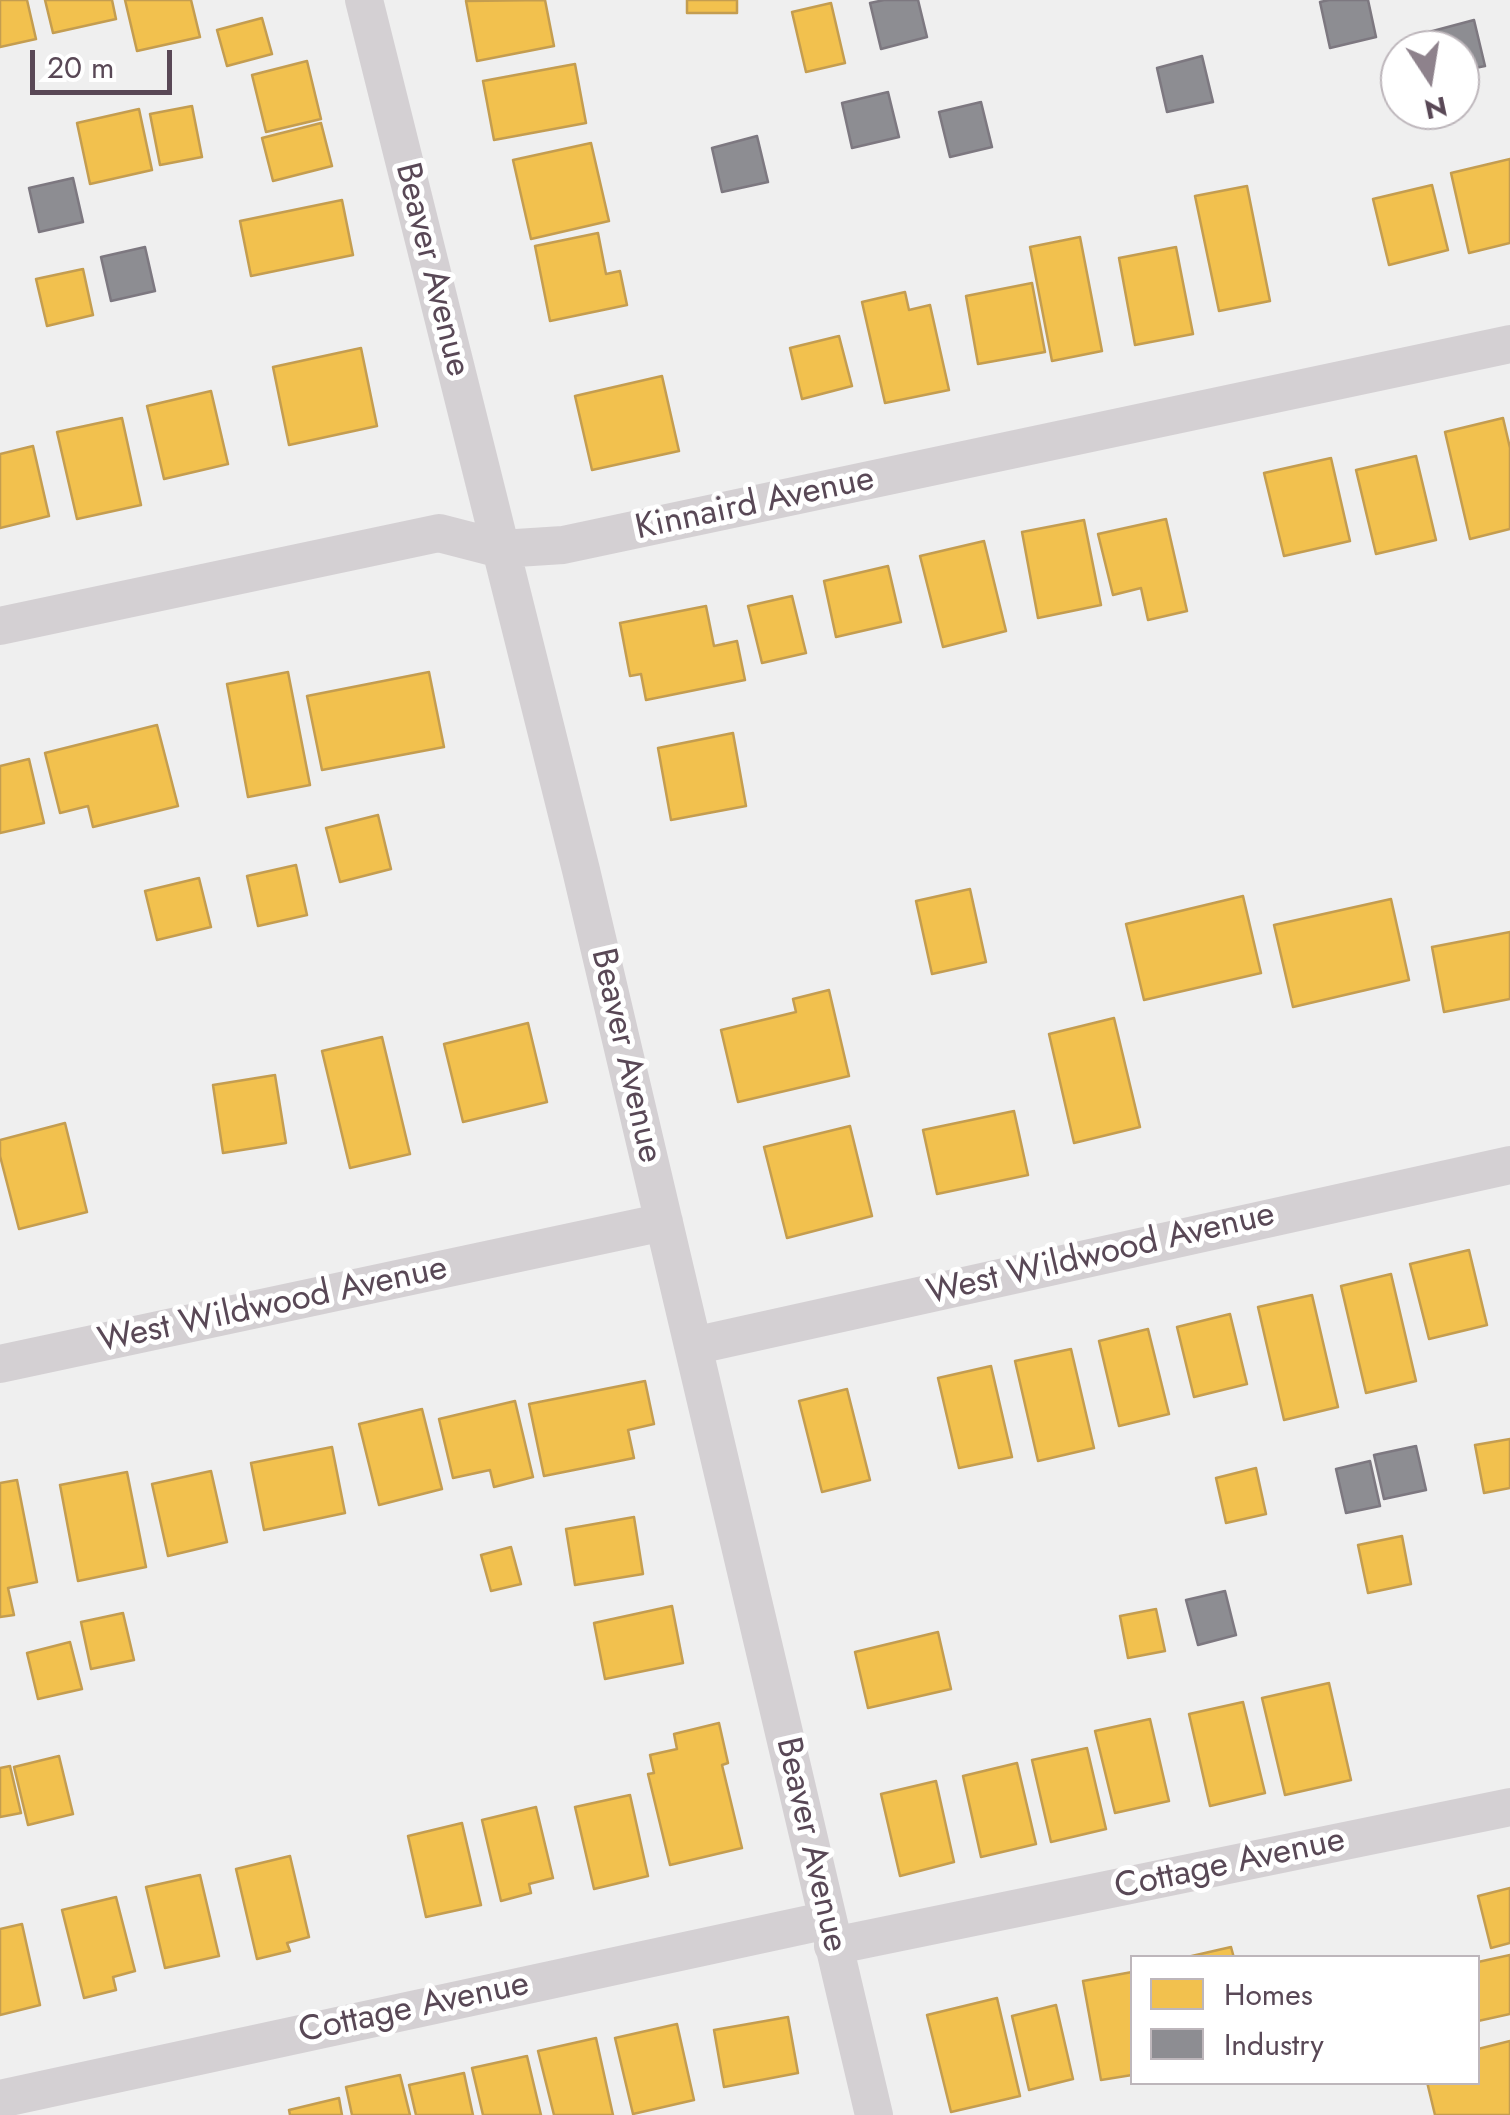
<!DOCTYPE html>
<html>
<head>
<meta charset="utf-8">
<style>
	body { margin:0 }
	#map { position:relative; width:1510px; height:2115px; overflow:hidden; background:#efefef; font-family:Jost,sans-serif }
	canvas { display:block }
	.legend { position:absolute; left:1130px; top:1955px; width:350px; height:130px; box-sizing:border-box; background:#fff; border:2px solid #bdb6bb; margin:0; padding:12px 18px; list-style:none; font-size:30px; color:#594856 }
	.legend li { display:flex; align-items:center; gap:20px; height:50px }
	.legend b { width:50px; border:2px solid #bdb6bb }
	.north { position:absolute; left:1380px; top:30px; width:100px; height:100px; box-sizing:border-box; background:#fff; border:2px solid #bdb6bb; border-radius:50%; rotate:168deg; font-size:28px; font-weight:700; line-height:40px; text-align:center; color:#594856 }
	.north::after { content:''; display:block; margin:auto; width:35px; height:45px; background:#8e828c; clip-path:polygon(50% 0,100% 100%,50% 72%,0 100%) }
	.scale { position:absolute; left:30px; top:50px; width:142px; height:45px; box-sizing:border-box; border:5px solid #594856; border-top:0; padding-left:12px; font-size:30px; line-height:35px; white-space:nowrap; color:#594856; -webkit-text-stroke:8px #fff; paint-order:stroke }
</style>
</head>
<body>
<div id="map">
<canvas width="1510" height="2115"></canvas>
<ul class="legend">
<li><b style="height:28px;background:#f2c14e"></b>Homes</li>
<li><b style="height:28px;background:#8d8d92"></b>Industry</li>
</ul>
<div class="north">N</div>
<div class="scale">20 m</div>
</div>
<script>
const g = document.querySelector('canvas').getContext('2d');
g.lineJoin = 'round';
function fillPath(path, color) { g.fillStyle = color; g.fill(path, 'evenodd'); }
const shape = rows => new Path2D(rows.map(r => 'M' + r).join(''));
function stroke(path, color, width, dash) { g.strokeStyle = color; g.lineWidth = width; g.lineCap = dash ? 'butt' : 'round'; g.setLineDash(dash || []); g.stroke(path); }
function drawText(font, color, halo, rows, align = 'center') {
  g.font = font + ' Jost,sans-serif'; g.lineWidth = 10; g.setLineDash([]); g.textBaseline = 'middle'; g.strokeStyle = halo; g.fillStyle = color; for (const [text, x, y, turn = 0] of rows) {
    g.save(); g.translate(x, y); g.rotate((+turn || 0) * Math.PI / 180); g.textAlign = isNaN(turn) ? turn : align; if (halo) g.strokeText(text, 0, 0); g.fillText(text, 0, 0); g.restore();
  }
}
const homes = shape([
	[0,0,27,0,36,39,0,47,0,0],
	[45,0,112,0,116,19,53,33,45,0],
	[125,0,191,0,200,37,137,51,125,0],
	[545,0,554,46,477,61,466,1,545,0],
	[687,0,737,0,737,13,687,13,687,0],
	[831,3,845,63,806,72,792,12,831,3],
	[262,18,272,54,227,66,217,30,262,18],
	[307,61,321,119,266,132,252,75,307,61],
	[575,64,586,123,494,140,483,81,575,64],
	[192,106,202,157,160,165,150,114,192,106],
	[139,109,152,170,90,184,77,123,139,109],
	[321,123,332,166,273,181,262,138,321,123],
	[591,143,609,221,531,239,513,160,591,143],
	[1510,159,1510,243,1469,253,1451,173,1510,159],
	[1432,185,1448,250,1389,265,1373,199,1432,185],
	[1247,186,1270,301,1219,311,1195,196,1247,186],
	[342,200,353,255,251,276,240,221,342,200],
	[598,233,606,274,620,271,627,305,550,321,535,246,598,233],
	[1080,237,1102,351,1052,361,1030,247,1080,237],
	[1176,247,1193,334,1135,345,1119,258,1176,247],
	[83,269,93,315,47,326,36,279,83,269],
	[1032,283,1045,352,978,364,966,296,1032,283],
	[905,292,909,310,930,305,949,390,885,403,862,302,905,292],
	[839,336,852,386,802,399,790,348,839,336],
	[361,348,377,426,289,445,273,367,361,348],
	[662,376,679,451,592,470,575,396,662,376],
	[211,391,228,464,164,479,147,406,211,391],
	[122,418,141,505,77,519,57,432,122,418],
	[1503,418,1510,448,1510,529,1470,539,1445,432,1503,418],
	[33,446,49,516,0,528,0,454,33,446],
	[1416,456,1436,540,1376,554,1356,470,1416,456],
	[1331,458,1350,541,1284,556,1264,473,1331,458],
	[1166,519,1187,611,1148,620,1141,588,1113,595,1098,534,1166,519],
	[1084,520,1101,605,1038,618,1022,532,1084,520],
	[984,541,1006,631,943,647,920,556,984,541],
	[888,566,901,622,836,637,824,581,888,566],
	[792,596,806,653,762,663,748,606,792,596],
	[706,606,714,646,737,641,745,680,646,700,641,674,630,676,620,623,706,606],
	[288,672,310,785,248,797,227,684,288,672],
	[429,672,444,747,322,770,307,696,429,672],
	[157,725,178,806,93,827,88,806,60,813,45,753,157,725],
	[733,733,746,806,671,820,658,748,733,733],
	[29,759,44,823,0,833,0,766,29,759],
	[378,815,391,869,340,882,326,828,378,815],
	[296,865,307,915,258,926,247,876,296,865],
	[199,878,211,927,157,940,145,891,199,878],
	[970,889,986,962,932,974,916,901,970,889],
	[1243,896,1261,973,1144,1000,1126,924,1243,896],
	[1391,899,1409,980,1293,1007,1274,925,1391,899],
	[1510,932,1510,999,1444,1012,1432,947,1510,932],
	[829,990,849,1076,738,1102,721,1030,796,1012,793,999,829,990],
	[1114,1018,1140,1127,1074,1143,1049,1034,1114,1018],
	[528,1023,547,1102,463,1122,444,1044,528,1023],
	[382,1037,410,1154,350,1168,322,1051,382,1037],
	[275,1075,286,1143,223,1153,213,1085,275,1075],
	[1014,1111,1028,1175,937,1194,923,1130,1014,1111],
	[65,1123,87,1212,19,1229,0,1156,0,1140,65,1123],
	[850,1126,872,1216,787,1238,764,1147,850,1126],
	[1469,1250,1487,1325,1429,1339,1410,1264,1469,1250],
	[1391,1274,1416,1381,1366,1393,1341,1286,1391,1274],
	[1312,1295,1338,1407,1284,1420,1258,1307,1312,1295],
	[1230,1314,1247,1384,1194,1397,1177,1327,1230,1314],
	[1148,1329,1169,1414,1119,1426,1099,1341,1148,1329],
	[1071,1349,1094,1448,1038,1461,1015,1361,1071,1349],
	[991,1366,1012,1457,959,1468,938,1378,991,1366],
	[645,1381,654,1424,628,1430,634,1458,544,1476,529,1404,645,1381],
	[847,1389,870,1480,822,1492,799,1401,847,1389],
	[515,1401,533,1477,494,1487,490,1470,453,1478,439,1419,515,1401],
	[422,1409,442,1489,379,1505,359,1424,422,1409],
	[1510,1439,1510,1488,1484,1493,1475,1445,1510,1439],
	[332,1447,345,1513,264,1530,251,1463,332,1447],
	[1256,1468,1266,1514,1226,1523,1216,1478,1256,1468],
	[211,1471,227,1542,168,1556,152,1484,211,1471],
	[127,1472,146,1567,78,1581,60,1485,127,1472],
	[17,1480,37,1582,8,1588,14,1615,0,1617,0,1483,17,1480],
	[634,1517,643,1574,575,1585,566,1529,634,1517],
	[1402,1536,1411,1584,1368,1593,1358,1545,1402,1536],
	[511,1547,521,1584,491,1591,481,1555,511,1547],
	[672,1606,683,1663,605,1679,594,1623,672,1606],
	[1156,1609,1165,1651,1128,1658,1120,1616,1156,1609],
	[123,1613,134,1660,91,1669,81,1622,123,1613],
	[938,1632,951,1689,868,1708,855,1652,938,1632],
	[70,1642,82,1689,38,1699,27,1653,70,1642],
	[1329,1683,1351,1780,1285,1795,1262,1698,1329,1683],
	[1243,1702,1265,1793,1210,1806,1189,1714,1243,1702],
	[1150,1719,1169,1801,1115,1813,1095,1731,1150,1719],
	[719,1723,728,1763,722,1765,742,1848,670,1865,648,1774,654,1773,650,1755,677,1749,674,1734,719,1723],
	[1087,1748,1106,1829,1051,1842,1032,1760,1087,1748],
	[59,1756,73,1814,28,1825,14,1767,59,1756],
	[1017,1763,1036,1844,981,1857,963,1776,1017,1763],
	[10,1766,21,1813,0,1817,0,1768,10,1766],
	[936,1781,954,1862,900,1876,881,1794,936,1781],
	[630,1795,648,1876,594,1889,575,1807,630,1795],
	[536,1807,553,1878,529,1884,531,1893,501,1901,482,1820,536,1807],
	[462,1823,481,1905,426,1917,408,1836,462,1823],
	[290,1856,309,1937,287,1943,290,1951,257,1959,236,1869,290,1856],
	[200,1875,219,1956,165,1968,146,1887,200,1875],
	[1510,1888,1510,1943,1491,1948,1478,1896,1510,1888],
	[116,1897,135,1971,113,1977,116,1990,84,1998,62,1910,116,1897],
	[22,1924,40,2005,0,2015,0,1929,22,1924],
	[1231,1947,1234,1958,1183,1958,1231,1947],
	[1510,1955,1510,2014,1478,2021,1478,1962,1510,1955],
	[1132,1972,1132,2075,1101,2080,1083,1981,1132,1972],
	[997,1998,1020,2096,951,2112,927,2015,997,1998],
	[1056,2005,1073,2079,1029,2090,1012,2016,1056,2005],
	[788,2017,798,2073,724,2087,714,2030,788,2017],
	[677,2024,694,2100,633,2114,615,2038,677,2024],
	[596,2038,613,2115,554,2115,538,2051,596,2038],
	[1510,2041,1510,2115,1435,2115,1427,2082,1478,2082,1478,2049,1510,2041],
	[527,2056,541,2115,483,2115,472,2068,527,2056],
	[464,2073,473,2115,416,2115,409,2085,464,2073],
	[400,2075,410,2115,352,2115,346,2087,400,2075],
	[339,2098,342,2115,290,2115,289,2110,339,2098]
]);
const industry = shape([
	[884,0,918,0,927,37,881,49,870,3,884,0],
	[1329,0,1368,0,1376,37,1330,48,1320,2,1329,0],
	[1474,20,1485,66,1460,71,1460,50,1433,50,1429,32,1474,20],
	[1202,56,1213,102,1167,112,1157,68,1202,56],
	[888,92,899,137,852,148,842,103,888,92],
	[981,102,992,147,950,157,939,112,981,102],
	[757,136,768,182,722,192,712,148,757,136],
	[73,178,83,222,39,232,29,188,73,178],
	[145,247,155,291,111,301,101,257,145,247],
	[1416,1446,1426,1490,1384,1499,1374,1455,1416,1446],
	[1370,1461,1380,1506,1346,1513,1336,1469,1370,1461],
	[1225,1591,1236,1635,1198,1645,1186,1600,1225,1591]
]);
const street = shape([
	[364,0,581,870,874,2115],
	[0,626,439,533,501,549,563,545,1510,344],
	[693,1346,1510,1165],
	[0,1364,664,1222],
	[833,1946,1510,1807],
	[0,2099,828,1920]
]);
const streetNames = [
	["Beaver Avenue",431,270,76],
	["Kinnaird Avenue",755,505,-12],
	["Beaver Avenue",625,1056,77],
	["West Wildwood Avenue",1101,1255,-13],
	["West Wildwood Avenue",273,1306,-12],
	["Beaver Avenue",810,1845,77],
	["Cottage Avenue",1230,1865,-12],
	["Cottage Avenue",414,2009,-12]
];
fillPath(homes, '#f2c14e');
stroke(homes, '#c49d50', 2.5);
fillPath(industry, '#8d8d92');
stroke(industry, '#7d7880', 2.5);
stroke(street, '#d4d0d3', 38);
drawText('35px', '#594856', '#fff', streetNames);
</script>
</body>
</html>
